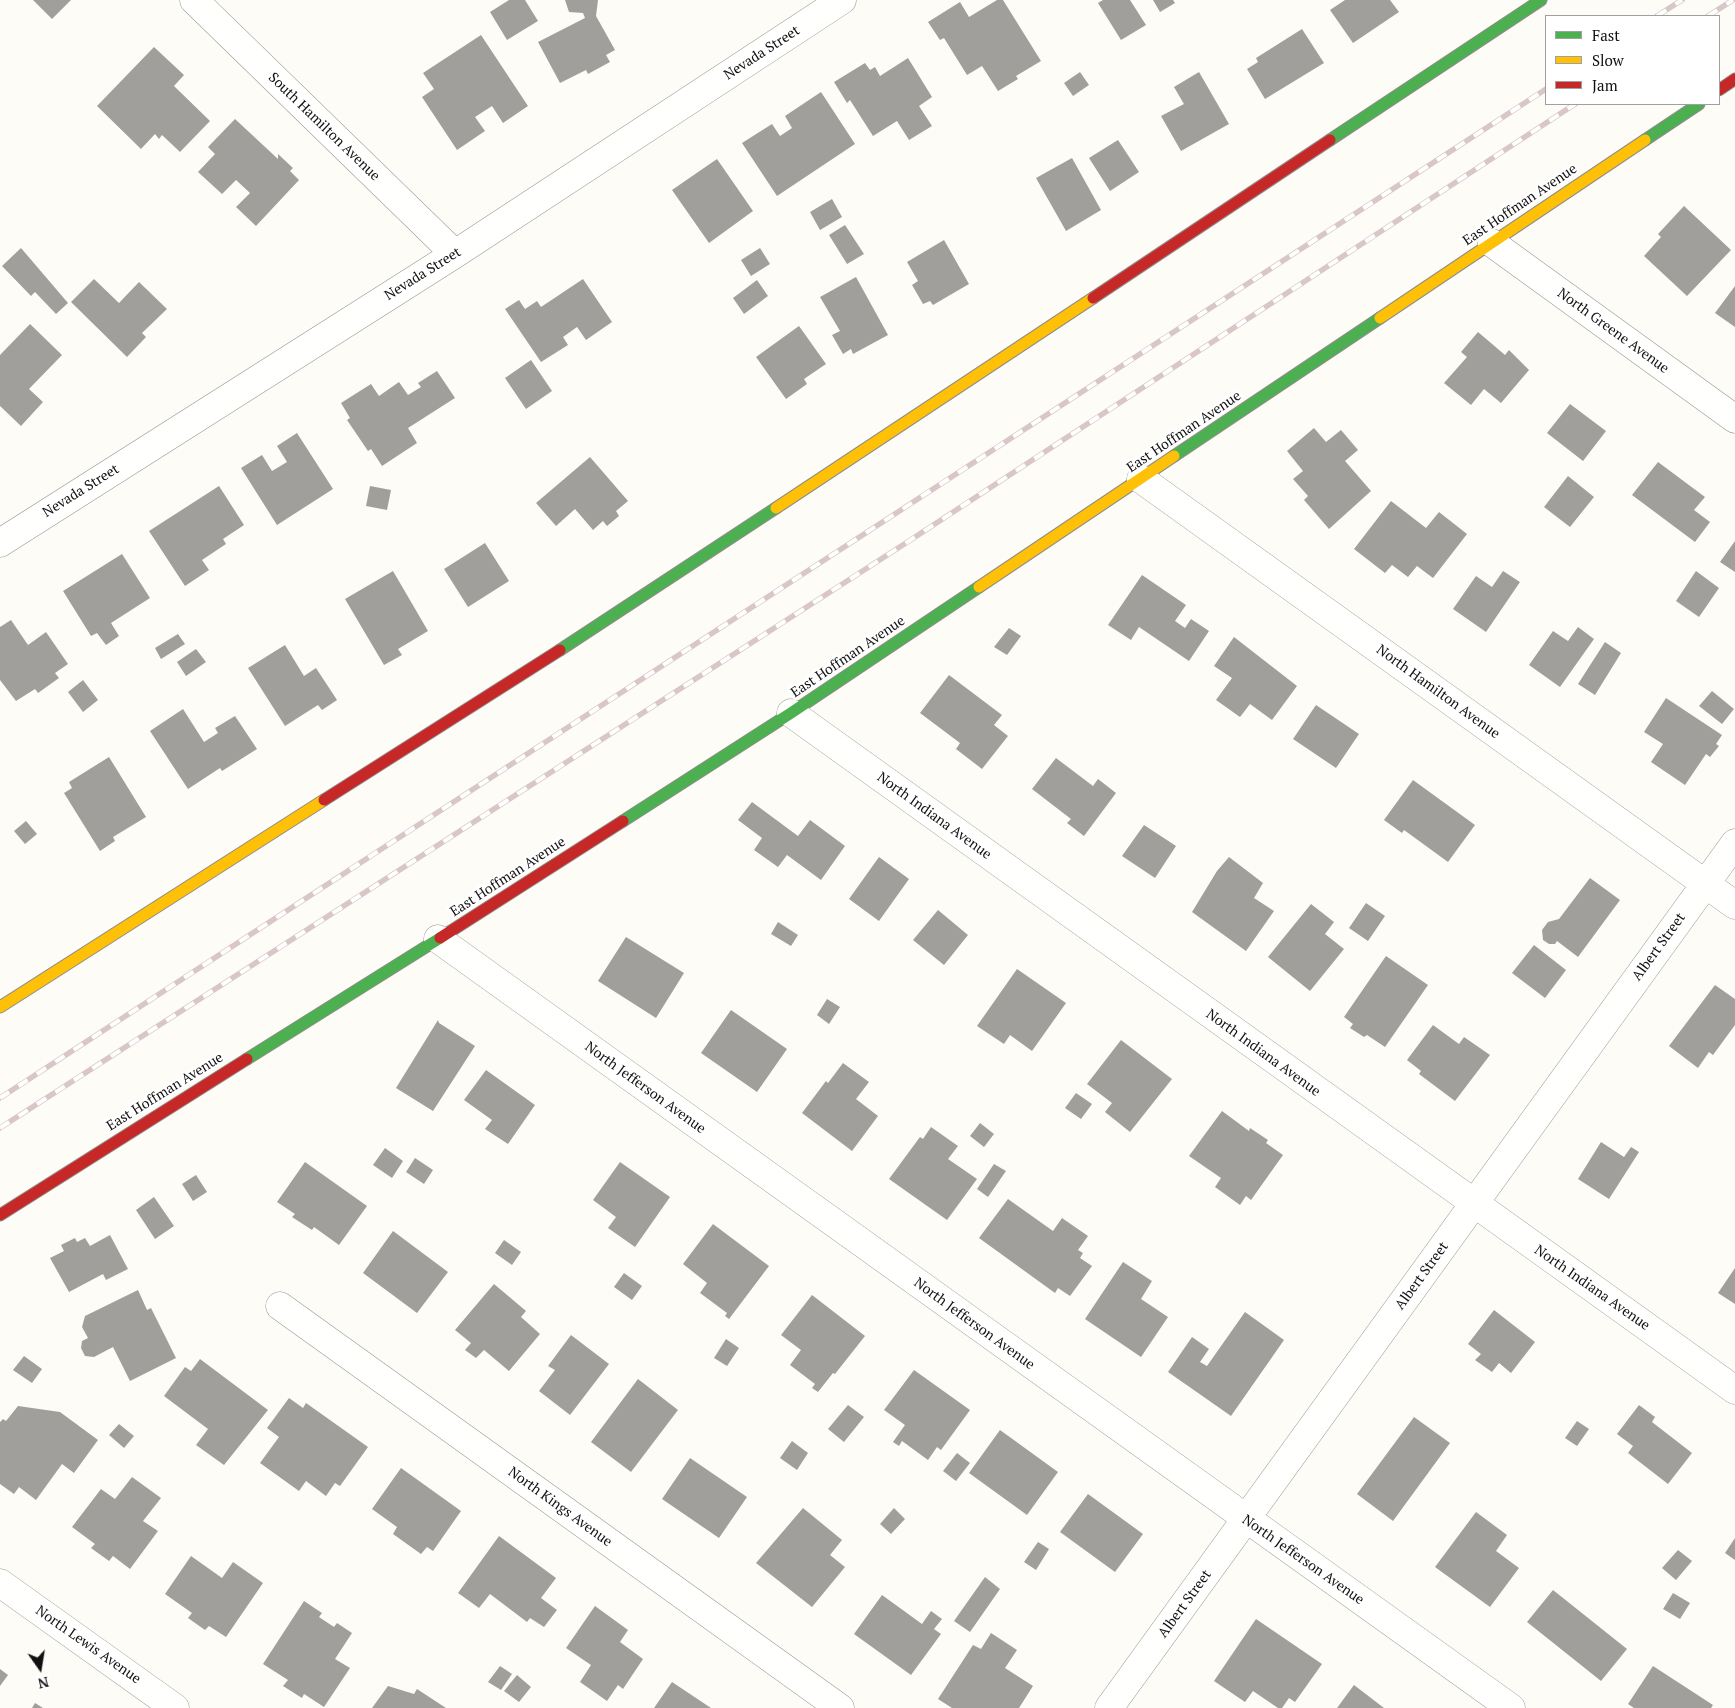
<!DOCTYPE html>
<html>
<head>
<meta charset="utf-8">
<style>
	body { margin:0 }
	#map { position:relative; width:1735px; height:1708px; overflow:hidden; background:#fdfcf7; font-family:"PT Serif",serif }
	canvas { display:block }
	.legend { position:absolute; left:1545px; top:15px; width:175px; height:90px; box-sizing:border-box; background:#fff; border:1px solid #a0a0a0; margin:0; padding:6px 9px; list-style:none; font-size:15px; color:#111 }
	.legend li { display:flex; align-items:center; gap:10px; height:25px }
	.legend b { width:25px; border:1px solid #a0a0a0 }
	.north { position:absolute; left:15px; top:1643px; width:50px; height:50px; -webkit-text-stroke:4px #fff; paint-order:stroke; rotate:167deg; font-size:14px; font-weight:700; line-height:20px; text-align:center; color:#111 }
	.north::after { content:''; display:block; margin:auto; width:18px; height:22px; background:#111; clip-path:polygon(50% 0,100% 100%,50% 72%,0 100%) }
</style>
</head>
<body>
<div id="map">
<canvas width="1735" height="1708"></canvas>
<ul class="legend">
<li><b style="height:6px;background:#4caf50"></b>Fast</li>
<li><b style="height:6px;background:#ffc107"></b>Slow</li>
<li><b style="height:6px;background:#c62828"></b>Jam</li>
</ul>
<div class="north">N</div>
</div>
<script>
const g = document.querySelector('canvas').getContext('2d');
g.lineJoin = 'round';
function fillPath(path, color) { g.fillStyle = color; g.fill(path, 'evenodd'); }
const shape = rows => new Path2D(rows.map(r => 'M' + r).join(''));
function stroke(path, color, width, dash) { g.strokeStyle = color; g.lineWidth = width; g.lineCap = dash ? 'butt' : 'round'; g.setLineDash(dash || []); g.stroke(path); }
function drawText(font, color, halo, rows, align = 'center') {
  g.font = font + ' "PT Serif",serif'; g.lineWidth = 5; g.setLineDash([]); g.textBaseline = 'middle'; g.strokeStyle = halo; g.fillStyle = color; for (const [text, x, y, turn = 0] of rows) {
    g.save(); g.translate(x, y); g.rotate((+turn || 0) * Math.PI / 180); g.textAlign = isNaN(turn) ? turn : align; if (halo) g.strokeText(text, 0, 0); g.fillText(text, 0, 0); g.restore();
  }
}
const building = shape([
	[33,0,71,0,52,19],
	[509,0,525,0,538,21,507,40,490,12],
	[565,0,598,0,596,16,615,50,606,55,610,62,588,74,586,70,560,83,538,42,585,18,583,13,569,12],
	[997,0,1003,0,1041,61,1016,76,1018,79,998,91,982,66,967,75,944,38,940,40,928,22,960,2,969,17],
	[1103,0,1130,0,1146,25,1121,40,1098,3],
	[1153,0,1173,0,1175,3,1160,12],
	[1345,0,1390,0,1399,12,1353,43,1330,10],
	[1302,29,1324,63,1265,99,1247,69,1258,62,1256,58],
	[481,35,528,106,503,123,492,106,475,117,485,131,457,150,422,97,434,89,423,73],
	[154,47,184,75,174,86,210,121,180,152,162,135,159,139,155,134,141,149,97,106],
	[908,58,932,97,919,106,932,126,909,140,897,121,873,136,850,100,847,103,834,82,865,63,870,70,875,67,880,76],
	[1080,72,1089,85,1073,96,1064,83],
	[1199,72,1229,124,1181,151,1161,116,1184,104,1174,87],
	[821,92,855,144,777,196,742,143,772,124,780,136,792,128,785,116],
	[235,119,278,159,278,154,293,168,290,171,299,180,256,226,236,207,250,193,236,180,222,194,198,172,215,154,208,147],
	[1118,140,1139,172,1110,191,1089,158],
	[1072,158,1101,210,1066,231,1036,178],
	[717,159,753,211,709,243,672,190],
	[832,199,842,217,820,230,810,212],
	[1684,206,1731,250,1687,296,1644,256,1661,237,1658,234],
	[845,225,864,254,847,264,829,235],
	[944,240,969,284,933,305,930,301,923,304,912,285,918,281,907,262],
	[21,248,68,303,56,314,35,292,31,296,2,266],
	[760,248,770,264,751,276,741,260],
	[856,277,888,335,853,354,851,349,843,354,832,335,840,331,820,297],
	[94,279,119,303,139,282,167,309,142,333,146,337,127,357,71,302],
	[583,279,612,322,586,340,577,327,563,337,568,345,541,362,505,309,519,300,525,309,537,301,541,307],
	[757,280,768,296,744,314,733,298],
	[1735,286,1735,327,1715,313],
	[30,324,62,355,29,389,43,402,21,426,0,406,0,355],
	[799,326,826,364,804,379,807,384,786,399,756,357],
	[1478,332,1505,355,1509,350,1529,370,1501,403,1484,389,1471,405,1444,383,1467,357,1461,352],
	[531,360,552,391,526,409,505,378],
	[437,371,455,398,408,428,417,443,382,466,371,449,368,451,347,420,350,418,341,403,371,384,379,396,399,382,408,395,421,387,418,383],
	[1570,404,1606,431,1583,461,1547,433],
	[1314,428,1326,442,1341,430,1358,450,1345,461,1371,491,1329,529,1304,500,1308,496,1293,479,1303,471,1287,451],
	[297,433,333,489,277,525,241,468,262,455,272,471,287,462,277,446],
	[590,457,628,501,616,511,619,516,607,526,603,521,593,530,575,509,556,526,536,503],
	[1658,462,1705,497,1694,510,1710,522,1695,542,1632,495],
	[1568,476,1594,497,1570,527,1544,507],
	[219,486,244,525,223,539,226,544,202,560,209,570,185,586,149,531],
	[370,486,391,490,387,510,366,506],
	[1391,501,1426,528,1439,512,1467,534,1433,578,1417,566,1408,577,1392,565,1385,573,1354,549],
	[1735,541,1735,572,1720,562],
	[485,543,509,581,468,607,444,569],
	[122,554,150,598,111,623,119,636,106,645,97,633,91,636,63,591],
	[393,571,428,631,398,649,402,655,384,665,345,599],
	[1503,571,1520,582,1486,632,1453,609,1476,576,1492,587],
	[1696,571,1719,588,1699,617,1676,601],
	[1142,575,1186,605,1175,621,1185,628,1191,619,1209,631,1189,661,1139,627,1131,640,1108,625],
	[11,620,28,645,46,632,68,664,55,673,59,678,38,693,35,689,16,701,0,680,0,627],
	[1578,627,1594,639,1560,687,1529,665,1553,631,1568,641],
	[1009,628,1021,636,1007,655,994,647],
	[178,634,185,644,161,659,155,648],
	[1234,637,1297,686,1272,720,1250,704,1240,717,1216,700,1232,678,1214,666],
	[1605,642,1621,653,1595,695,1578,684],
	[285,645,304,676,316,668,337,700,322,710,318,705,285,726,248,668],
	[196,649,206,662,186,676,177,662],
	[949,675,1002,715,994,725,1008,736,982,769,956,749,960,743,920,713],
	[83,680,98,700,83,712,68,692],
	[1712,691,1734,709,1722,724,1699,706],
	[1666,698,1722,735,1716,744,1719,746,1710,757,1706,754,1685,785,1651,762,1663,744,1644,732],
	[1316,705,1359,734,1336,768,1293,739],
	[183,709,204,742,218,733,215,728,235,716,257,749,222,771,220,768,188,789,150,731],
	[109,757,146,817,113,837,115,841,100,851,64,793,72,788,69,782],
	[1056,758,1093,786,1098,779,1116,793,1084,836,1067,823,1071,819,1032,789],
	[1413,780,1475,825,1448,862,1404,830,1402,833,1384,820],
	[752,802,798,836,810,820,845,846,821,880,787,855,778,867,754,850,762,838,738,820],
	[26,821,37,834,25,844,14,831],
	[1144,825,1176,846,1155,878,1122,856],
	[879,857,909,879,879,921,849,899],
	[1229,857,1263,883,1254,898,1274,911,1246,951,1192,912,1217,871],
	[1590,878,1620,900,1578,957,1557,941,1555,944,1549,944,1543,940,1542,930,1548,922,1559,919],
	[1366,903,1385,916,1368,941,1349,928],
	[1311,904,1334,922,1325,934,1344,949,1310,991,1268,957],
	[938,910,968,935,944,965,913,940],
	[778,922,798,935,791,946,771,934],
	[626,937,684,973,656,1018,598,981],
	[1534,945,1566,970,1545,998,1512,973],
	[1386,956,1428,985,1385,1047,1367,1035,1364,1037,1350,1028,1353,1024,1344,1017],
	[1017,969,1066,1003,1032,1051,1010,1035,1004,1044,977,1026],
	[1715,985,1735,999,1735,1025,1713,1055,1709,1052,1698,1068,1669,1046],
	[827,999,840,1007,829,1024,817,1015],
	[731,1010,787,1049,757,1092,701,1053],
	[438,1020,439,1023,475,1046,433,1111,396,1088],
	[1433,1025,1459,1044,1464,1037,1490,1055,1455,1101,1419,1074,1421,1071,1407,1060],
	[1121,1040,1172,1079,1130,1132,1105,1112,1112,1103,1087,1084],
	[843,1063,869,1082,856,1099,878,1116,852,1151,802,1113,826,1081,828,1083],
	[486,1070,535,1105,508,1144,485,1129,492,1120,464,1100],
	[1076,1093,1092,1104,1081,1119,1065,1108],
	[1222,1111,1249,1131,1250,1128,1268,1140,1266,1143,1283,1155,1251,1200,1246,1196,1240,1205,1215,1187,1221,1178,1189,1156],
	[980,1123,994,1134,984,1147,970,1136],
	[931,1127,958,1146,948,1159,977,1179,947,1220,889,1179,920,1137,923,1139],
	[1601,1142,1624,1157,1631,1147,1639,1152,1609,1199,1578,1179],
	[385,1148,403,1161,392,1178,373,1165],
	[415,1158,433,1170,424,1184,406,1172],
	[305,1162,367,1206,339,1245,314,1227,312,1230,292,1217,295,1214,277,1202],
	[620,1162,670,1197,635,1247,608,1228,616,1217,593,1200],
	[994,1164,1006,1171,988,1197,977,1189],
	[196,1175,207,1192,193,1201,182,1184],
	[154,1197,174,1226,155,1239,136,1210],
	[1008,1199,1053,1231,1062,1218,1088,1236,1078,1250,1083,1253,1080,1258,1092,1266,1070,1296,1058,1288,1055,1293,979,1238],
	[713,1224,769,1266,729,1319,725,1316,727,1313,700,1293,707,1283,683,1264],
	[393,1231,448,1272,417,1313,363,1273],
	[110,1235,128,1269,106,1280,103,1274,69,1292,50,1258,64,1251,61,1245,75,1238,77,1242,85,1238,90,1246],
	[504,1240,521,1252,512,1265,495,1253],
	[1123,1262,1152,1281,1141,1299,1168,1317,1141,1357,1085,1319],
	[1735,1268,1735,1304,1718,1293],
	[624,1273,642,1286,632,1300,614,1287],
	[494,1284,526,1311,521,1317,540,1334,509,1371,484,1350,476,1358,465,1350,471,1343,455,1330],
	[138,1290,147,1310,151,1308,176,1358,130,1381,113,1347,94,1357,85,1356,81,1348,82,1341,88,1338,82,1327,85,1316],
	[812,1295,865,1336,835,1374,833,1373,818,1392,812,1388,815,1384,790,1365,801,1350,781,1335],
	[1494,1310,1535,1342,1511,1373,1499,1363,1492,1372,1475,1360,1481,1354,1468,1344],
	[1245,1312,1284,1340,1231,1416,1168,1372,1192,1337,1209,1349,1200,1362,1207,1366],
	[571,1335,609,1364,570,1415,539,1391,555,1370,548,1366],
	[726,1339,739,1348,727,1366,714,1358],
	[24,1356,42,1369,32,1383,13,1370],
	[200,1359,268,1410,224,1465,196,1445,208,1429,164,1396,185,1367,191,1371],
	[914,1370,970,1410,941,1450,937,1447,928,1460,902,1441,899,1446,893,1442,905,1425,884,1410],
	[638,1379,678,1410,631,1472,591,1442],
	[289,1398,303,1408,306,1403,368,1447,340,1486,335,1483,326,1496,306,1481,299,1491,260,1463,279,1437,267,1428],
	[848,1405,864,1417,844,1442,828,1429],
	[1639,1405,1655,1417,1652,1422,1692,1453,1668,1484,1628,1453,1633,1446,1617,1434],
	[18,1406,60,1412,98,1440,74,1473,62,1464,36,1500,19,1487,14,1494,0,1484,0,1422,3,1419,6,1421],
	[1414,1417,1450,1443,1393,1521,1357,1494],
	[1577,1421,1589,1429,1577,1446,1565,1438],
	[119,1424,134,1436,124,1448,109,1435],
	[1000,1430,1058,1472,1027,1515,969,1473],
	[792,1441,808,1453,797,1470,780,1458],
	[957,1453,970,1463,956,1481,943,1471],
	[690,1458,747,1497,719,1538,662,1499],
	[401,1468,461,1511,433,1551,427,1547,421,1554,393,1534,397,1527,372,1509],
	[132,1477,161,1498,143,1521,158,1531,130,1569,113,1556,109,1561,91,1548,95,1544,72,1527,101,1489,115,1499],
	[1088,1494,1143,1534,1115,1572,1060,1532],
	[803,1508,842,1540,830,1555,845,1567,812,1607,756,1563],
	[894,1508,905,1519,891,1534,880,1524],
	[1476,1512,1507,1535,1496,1551,1519,1568,1490,1607,1435,1567],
	[499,1536,556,1578,541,1598,557,1610,544,1627,530,1618,527,1622,490,1594,479,1608,458,1593],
	[1735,1538,1735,1560,1725,1553],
	[1038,1542,1049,1549,1036,1570,1024,1562],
	[1678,1550,1692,1561,1676,1580,1662,1568],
	[191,1556,222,1578,233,1562,263,1583,226,1637,209,1626,205,1630,188,1618,192,1613,165,1594],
	[985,1577,1000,1589,970,1632,954,1621],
	[1553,1590,1627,1649,1601,1681,1527,1622],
	[1673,1593,1690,1603,1680,1619,1663,1609],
	[882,1595,922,1624,931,1611,942,1619,934,1629,941,1634,911,1675,854,1634],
	[304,1601,322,1613,319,1617,334,1627,337,1623,352,1633,335,1659,350,1668,324,1707,304,1694,302,1698,283,1686,288,1680,263,1664],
	[595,1606,628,1630,620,1642,643,1659,623,1689,618,1685,607,1701,580,1682,591,1665,566,1648],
	[1256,1619,1322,1664,1295,1702,1289,1698,1282,1708,1278,1708,1253,1691,1245,1702,1214,1681],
	[991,1633,1017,1650,1005,1668,1033,1686,1019,1708,952,1708,938,1699,973,1645,981,1649],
	[500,1666,512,1674,501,1690,488,1682],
	[1653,1666,1713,1705,1711,1708,1634,1708,1628,1704],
	[0,1669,8,1675,0,1686],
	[517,1675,531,1687,519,1702,504,1691],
	[672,1682,711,1708,654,1708],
	[1354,1685,1384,1708,1337,1708],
	[388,1686,414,1694,417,1689,446,1708,372,1708],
	[35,1703,43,1708,32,1708]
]);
const street = shape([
	[194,0,455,254],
	[1492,243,1735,419],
	[1141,479,1735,905],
	[0,543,455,254,842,0],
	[791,713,1735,1390],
	[438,939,1511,1708],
	[280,1306,840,1708],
	[0,1583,175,1708],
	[1109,1708,1735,843]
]);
const fast = shape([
	[1330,140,1541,0],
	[1645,140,1699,104],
	[1174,456,1380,318],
	[560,650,776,508],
	[623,821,791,713,979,587],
	[247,1059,440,938]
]);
const slow = shape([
	[1380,318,1645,140],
	[776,508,1093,298],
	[979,587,1174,456],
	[0,1007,324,800]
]);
const jam = shape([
	[1719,90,1735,79],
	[1093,298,1330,140],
	[324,800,560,650],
	[440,938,623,821],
	[0,1215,247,1059]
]);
const rail = shape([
	[1657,16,1682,0],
	[1708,16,1733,0],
	[0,1098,1546,89],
	[0,1128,909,541,1575,104]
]);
const streetNames = [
	["Nevada Street",762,53,-33],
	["South Hamilton Avenue",324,127,44],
	["East Hoffman Avenue",1520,205,-34],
	["Nevada Street",423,274,-32],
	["North Greene Avenue",1613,331,36],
	["East Hoffman Avenue",1184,432,-34],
	["Nevada Street",81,491,-32],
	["East Hoffman Avenue",848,657,-34],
	["North Hamilton Avenue",1438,692,36],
	["North Indiana Avenue",934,816,36],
	["East Hoffman Avenue",508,877,-33],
	["Albert Street",1659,947,-54],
	["North Indiana Avenue",1263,1053,36],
	["North Jefferson Avenue",645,1088,36],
	["East Hoffman Avenue",165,1092,-32],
	["Albert Street",1422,1276,-54],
	["North Indiana Avenue",1592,1288,35],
	["North Jefferson Avenue",974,1324,36],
	["North Kings Avenue",560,1507,36],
	["North Jefferson Avenue",1303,1560,35],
	["Albert Street",1185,1604,-54],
	["North Lewis Avenue",88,1645,35]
];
fillPath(building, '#a19f9c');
stroke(street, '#979795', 29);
stroke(fast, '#8e8d8b', 13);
stroke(slow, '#8e8d8b', 13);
stroke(jam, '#8e8d8b', 13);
stroke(street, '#fffffe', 28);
stroke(fast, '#4caf50', 11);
stroke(slow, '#ffc107', 11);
stroke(jam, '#c62828', 11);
stroke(rail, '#d9c6c7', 5.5);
stroke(rail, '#fff', 4, [11]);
drawText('14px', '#111', '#fff', streetNames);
</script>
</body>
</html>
